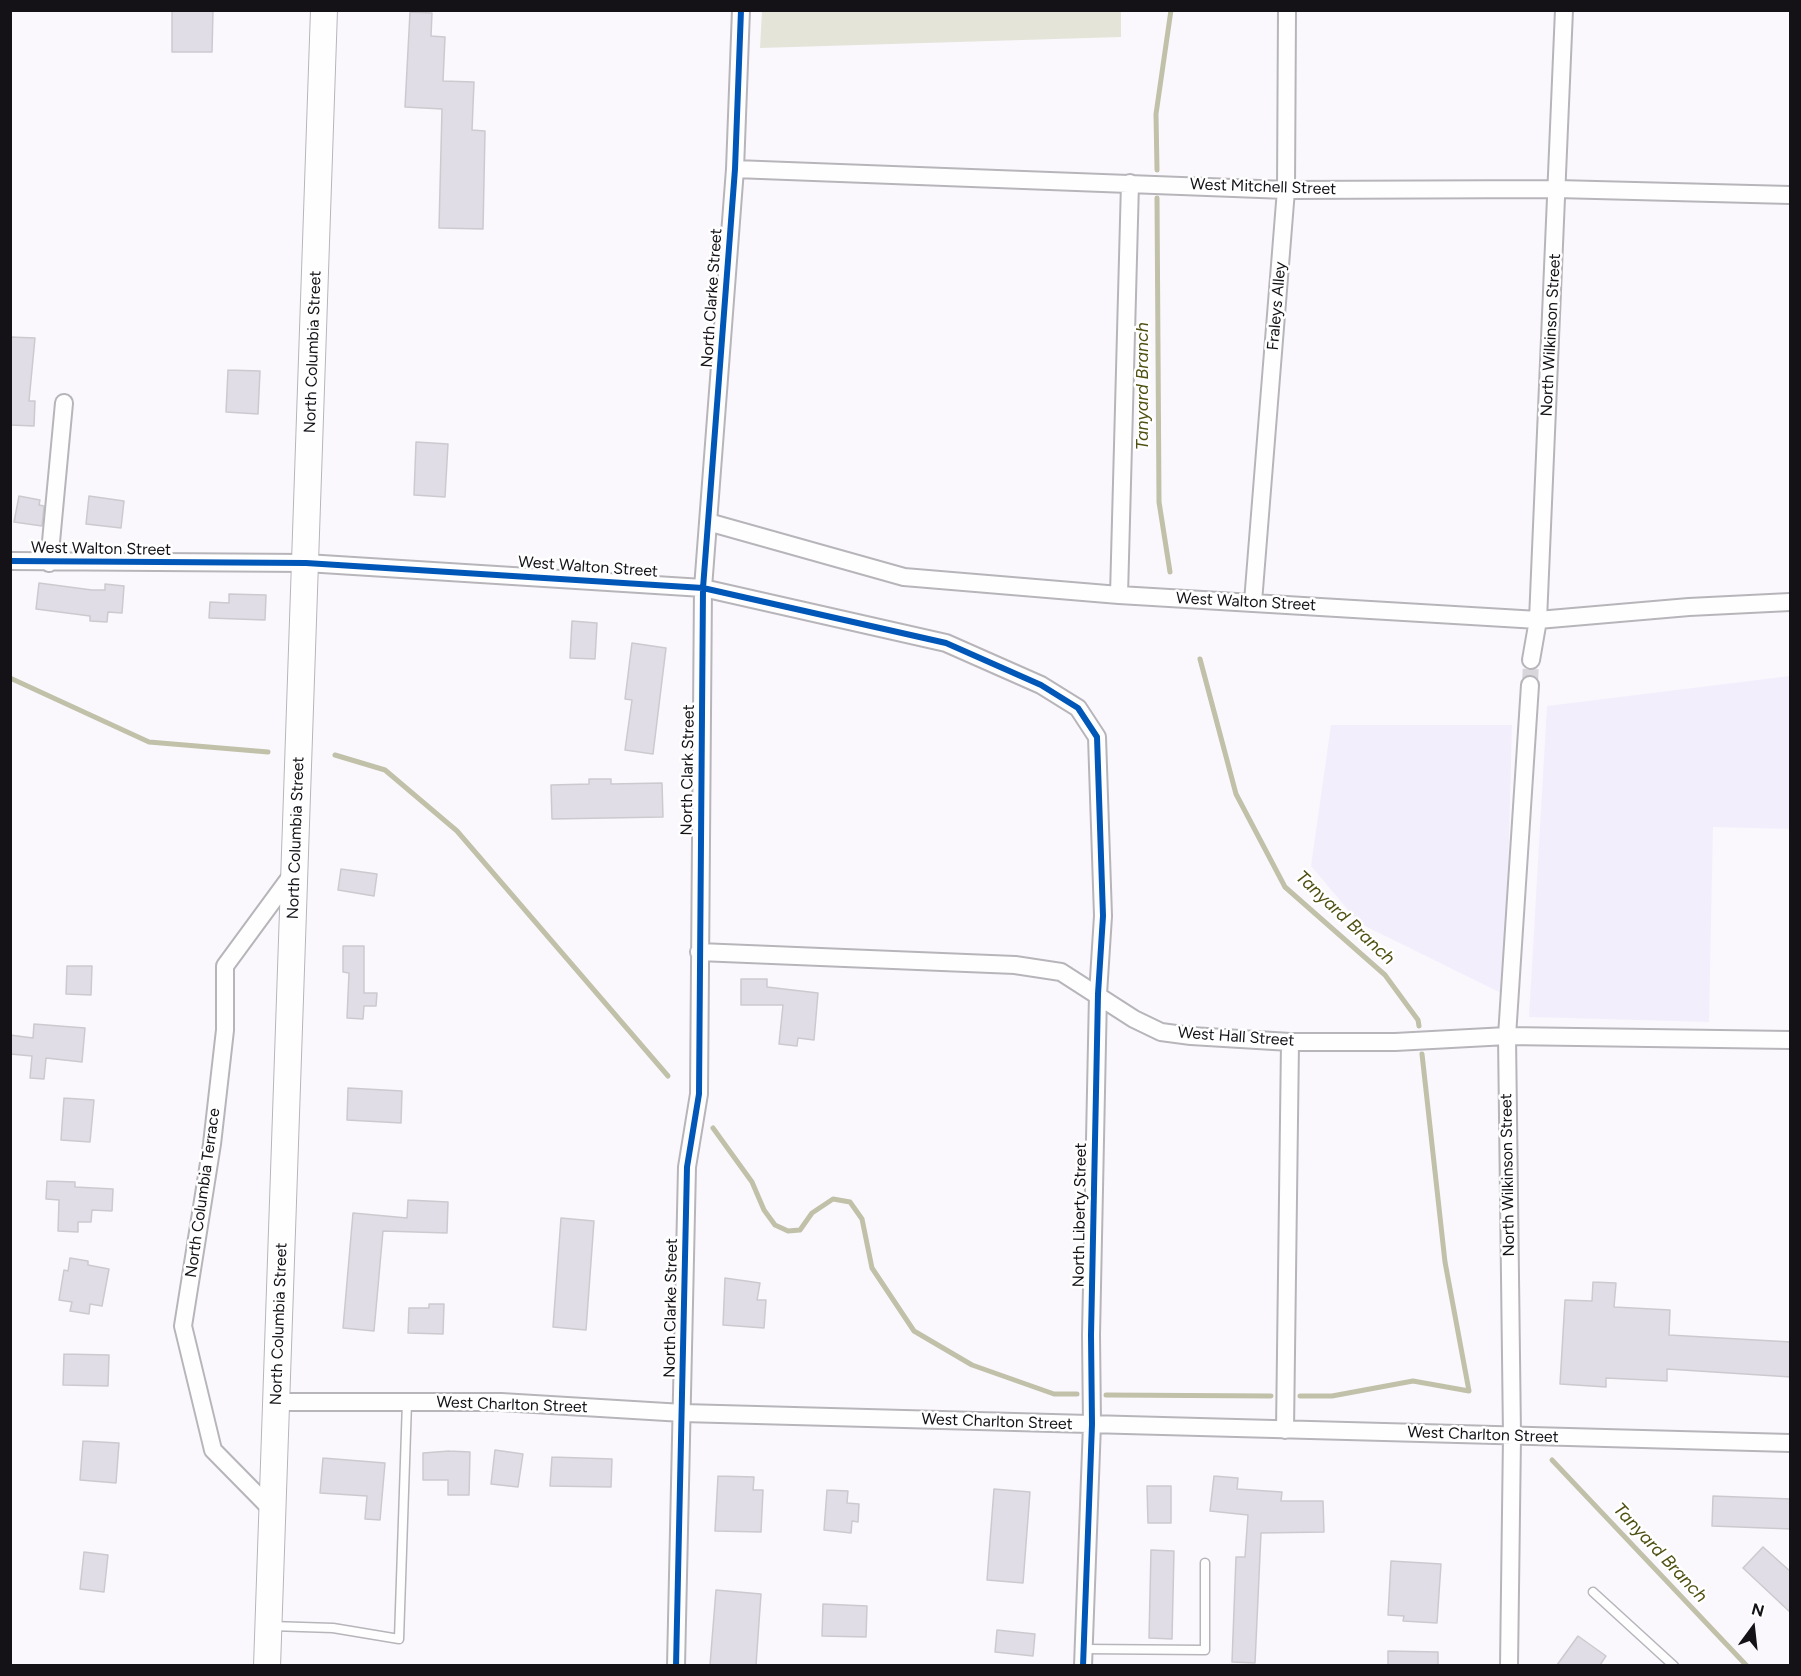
<!DOCTYPE html>
<html>
<head>
<meta charset="utf-8">
<style>
	body { margin:0 }
	#map { position:relative; width:1801px; height:1676px; overflow:hidden; background:#faf8fd; font-family:Figtree,sans-serif }
	canvas { display:block }
	.frame { position:absolute; inset:0; border:12px solid #141217; pointer-events:none }
	.north { position:absolute; left:1723px; top:1598px; width:60px; height:60px; -webkit-text-stroke:4px #fff; paint-order:stroke; rotate:15deg; font-size:16px; font-weight:700; line-height:24px; text-align:center; color:#141217 }
	.north::after { content:''; display:block; margin:auto; width:21px; height:27px; background:#141217; clip-path:polygon(50% 0,100% 100%,50% 72%,0 100%) }
</style>
</head>
<body>
<div id="map">
<canvas width="1801" height="1676"></canvas>
<div class="frame"></div>
<div class="north">N</div>
</div>
<script>
const g = document.querySelector('canvas').getContext('2d');
g.lineJoin = 'round';
function fillPath(path, color) { g.fillStyle = color; g.fill(path, 'evenodd'); }
const shape = rows => new Path2D(rows.map(r => 'M' + r).join(''));
function stroke(path, color, width, dash) { g.strokeStyle = color; g.lineWidth = width; g.lineCap = dash ? 'butt' : 'round'; g.setLineDash(dash || []); g.stroke(path); }
function drawText(font, color, halo, rows, align = 'center') {
  g.font = font + ' Figtree,sans-serif'; g.lineWidth = 5; g.setLineDash([]); g.textBaseline = 'middle'; g.strokeStyle = halo; g.fillStyle = color; for (const [text, x, y, turn = 0] of rows) {
    g.save(); g.translate(x, y); g.rotate((+turn || 0) * Math.PI / 180); g.textAlign = isNaN(turn) ? turn : align; if (halo) g.strokeText(text, 0, 0); g.fillText(text, 0, 0); g.restore();
  }
}
const built = shape([
	[1790,676,1790,829,1713,827,1709,1022,1529,1017,1547,706],
	[1331,725,1512,725,1505,995,1359,923,1311,866]
]);
const green = shape([
	[762,11,1121,11,1121,37,760,48]
]);
const stream = shape([
	[1157,170,1156,114,1171,10],
	[1157,198,1159,502,1170,572],
	[1200,659,1236,794,1285,887,1385,975,1418,1020,1419,1026],
	[10,678,149,742,268,752],
	[335,755,385,770,457,831,668,1076],
	[713,1128,752,1182,764,1210,775,1225,788,1231,800,1230,812,1213,833,1199,850,1202,862,1219,872,1268,914,1331,972,1365,1054,1394,1077,1394],
	[1106,1395,1271,1396],
	[1300,1396,1332,1396,1413,1381,1469,1391,1445,1262,1422,1054],
	[1552,1460,1747,1666]
]);
const building = shape([
	[172,10,213,10,212,52,172,52,172,10],
	[410,12,432,13,431,36,445,37,443,81,474,82,472,130,485,131,483,229,439,228,442,109,405,107,410,12],
	[10,337,35,338,29,401,35,401,34,426,10,425,10,337],
	[228,370,260,371,258,414,226,412,228,370],
	[416,442,448,444,445,497,414,495,416,442],
	[19,496,40,500,39,505,44,506,42,526,14,522,19,496],
	[89,496,124,501,121,528,86,524,89,496],
	[39,583,92,590,105,590,105,584,124,586,122,613,108,612,107,622,90,621,90,616,36,609,39,583],
	[229,594,266,595,265,620,209,618,210,602,229,603,229,594],
	[572,621,597,623,595,659,570,658,572,621],
	[632,643,666,648,653,754,625,750,632,700,625,699,632,643],
	[589,779,611,779,611,784,662,783,663,817,552,819,551,785,589,784,589,779],
	[341,869,377,874,374,896,338,890,341,869],
	[343,946,364,946,364,993,377,993,376,1006,364,1006,363,1019,347,1018,349,973,343,972,343,946],
	[67,966,92,966,91,995,66,994,67,966],
	[741,979,767,979,767,987,818,993,814,1040,798,1038,797,1046,779,1044,783,1005,741,1005,741,979],
	[34,1024,85,1028,82,1062,46,1058,44,1079,30,1078,32,1056,10,1054,10,1035,33,1038,34,1024],
	[348,1088,402,1091,401,1123,347,1120,348,1088],
	[64,1098,94,1100,90,1142,61,1140,64,1098],
	[47,1181,75,1182,75,1187,113,1189,112,1211,92,1210,91,1222,78,1222,78,1232,58,1231,59,1200,46,1199,47,1181],
	[408,1200,448,1202,447,1233,383,1231,374,1331,343,1328,353,1213,407,1218,408,1200],
	[561,1218,594,1221,586,1330,553,1327,561,1218],
	[70,1258,88,1261,88,1265,109,1269,102,1306,90,1304,89,1314,70,1311,72,1302,59,1300,64,1270,68,1271,70,1258],
	[725,1278,760,1283,757,1300,766,1300,764,1328,723,1325,725,1278],
	[1593,1282,1616,1283,1614,1307,1670,1310,1669,1335,1791,1342,1791,1377,1667,1369,1667,1381,1606,1378,1606,1387,1560,1384,1565,1300,1592,1301,1593,1282],
	[429,1304,444,1304,443,1334,408,1333,409,1308,429,1308,429,1304],
	[64,1354,109,1355,108,1386,63,1385,64,1354],
	[83,1441,119,1443,116,1483,80,1480,83,1441],
	[495,1450,523,1454,518,1487,491,1484,495,1450],
	[449,1451,470,1452,469,1495,448,1495,448,1480,423,1480,423,1453,449,1451],
	[552,1457,612,1459,611,1487,550,1486,552,1457],
	[323,1458,385,1463,380,1520,365,1519,367,1496,320,1493,323,1458],
	[718,1476,754,1477,753,1490,763,1490,761,1532,715,1531,718,1476],
	[1214,1476,1238,1478,1237,1489,1282,1492,1281,1501,1323,1501,1324,1532,1261,1533,1255,1663,1232,1662,1236,1557,1245,1557,1248,1515,1210,1511,1214,1476],
	[1147,1486,1171,1486,1171,1523,1148,1523,1147,1486],
	[994,1489,1030,1492,1023,1583,987,1580,994,1489],
	[827,1490,848,1491,847,1503,859,1504,858,1522,852,1521,851,1533,824,1530,827,1490],
	[1713,1496,1791,1499,1791,1529,1712,1526,1713,1496],
	[1763,1547,1791,1572,1791,1613,1743,1568,1763,1547],
	[1151,1550,1174,1551,1172,1639,1149,1638,1151,1550],
	[84,1552,108,1555,104,1592,80,1589,84,1552],
	[1391,1561,1441,1564,1437,1623,1403,1621,1404,1616,1388,1615,1391,1561],
	[716,1590,761,1594,756,1665,710,1665,716,1590],
	[823,1604,867,1606,866,1637,822,1636,823,1604],
	[997,1630,1035,1634,1033,1656,995,1652,997,1630],
	[1578,1636,1606,1656,1600,1665,1557,1665,1578,1636],
	[1388,1651,1438,1652,1438,1665,1388,1665,1388,1651]
]);
const streetTunnel = shape([
	[1530,685,1531,660]
]);
const lane = shape([
	[1593,1592,1674,1666],
	[271,1626,333,1628,399,1639,407,1402],
	[1084,1649,1205,1650,1205,1563]
]);
const street = shape([
	[735,169,1286,190,1557,189,1790,195],
	[708,522,904,577,1119,595,1538,620,1689,607,1790,602],
	[10,561,306,563,703,588,946,643,1041,685,1078,708,1097,737,1103,916,1098,994,1091,1335,1092,1424,1083,1666],
	[49,563,64,403],
	[1119,595,1130,183],
	[1253,602,1286,190,1287,10],
	[1531,660,1538,620,1564,10],
	[699,952,1015,965,1061,972,1134,1019,1161,1032,1191,1036,1290,1042,1395,1042,1507,1036,1790,1040],
	[276,1402,501,1402,683,1413,1790,1443],
	[1285,1430,1290,1042],
	[273,1511,213,1450,183,1326,212,1144,225,1030,225,966,294,872],
	[676,1666,687,1167,699,1094,703,588,735,169,741,10],
	[1509,1666,1512,1436,1507,1036,1530,685]
]);
const primary = shape([
	[267,1666,324,10]
]);
const cycleway = shape([
	[10,561,306,563,703,588,946,643,1041,685,1078,708,1097,737,1103,916,1098,994,1091,1335,1092,1424,1083,1666],
	[676,1666,687,1167,699,1094,703,588,735,169,741,10]
]);
const streetNames = [
	["West Mitchell Street",1263,187,2],
	["North Clarke Street",712,298,-86],
	["Fraleys Alley",1277,306,-85],
	["North Wilkinson Street",1551,335,-87],
	["North Columbia Street",313,352,-88],
	["West Walton Street",101,549,1],
	["West Walton Street",588,567,4],
	["West Walton Street",1246,602,3],
	["North Clark Street",688,770,-89],
	["North Columbia Street",296,838,-88],
	["West Hall Street",1236,1037,4],
	["North Wilkinson Street",1508,1175,-91],
	["North Columbia Terrace",203,1193,-82],
	["North Liberty Street",1080,1215,-89],
	["North Clarke Street",671,1308,-89],
	["North Columbia Street",279,1324,-88],
	["West Charlton Street",512,1405,2],
	["West Charlton Street",997,1422,2],
	["West Charlton Street",1483,1435,2]
];
const waterNames = [
	["Tanyard Branch",1143,386,-90],
	["Tanyard Branch",1345,918,43],
	["Tanyard Branch",1660,1553,47]
];
fillPath(built, '#f3eefc');
fillPath(green, '#e5e4d9');
stroke(stream, '#c1c1a9', 5);
fillPath(building, '#e1dde6');
stroke(building, '#cccacf', 1.5);
stroke(streetTunnel, '#d8d6da', 16, [16, 8]);
stroke(lane, '#b7b5ba', 11);
stroke(street, '#b7b5ba', 20);
stroke(primary, '#b7b5ba', 28);
stroke(lane, '#fefeff', 8);
stroke(street, '#fefeff', 16);
stroke(primary, '#fefeff', 26);
stroke(cycleway, '#0057b8', 6);
drawText('16px', '#141217', '#fff', streetNames);
drawText('italic 18px', '#4f4f12', '#fff', waterNames);
</script>
</body>
</html>
